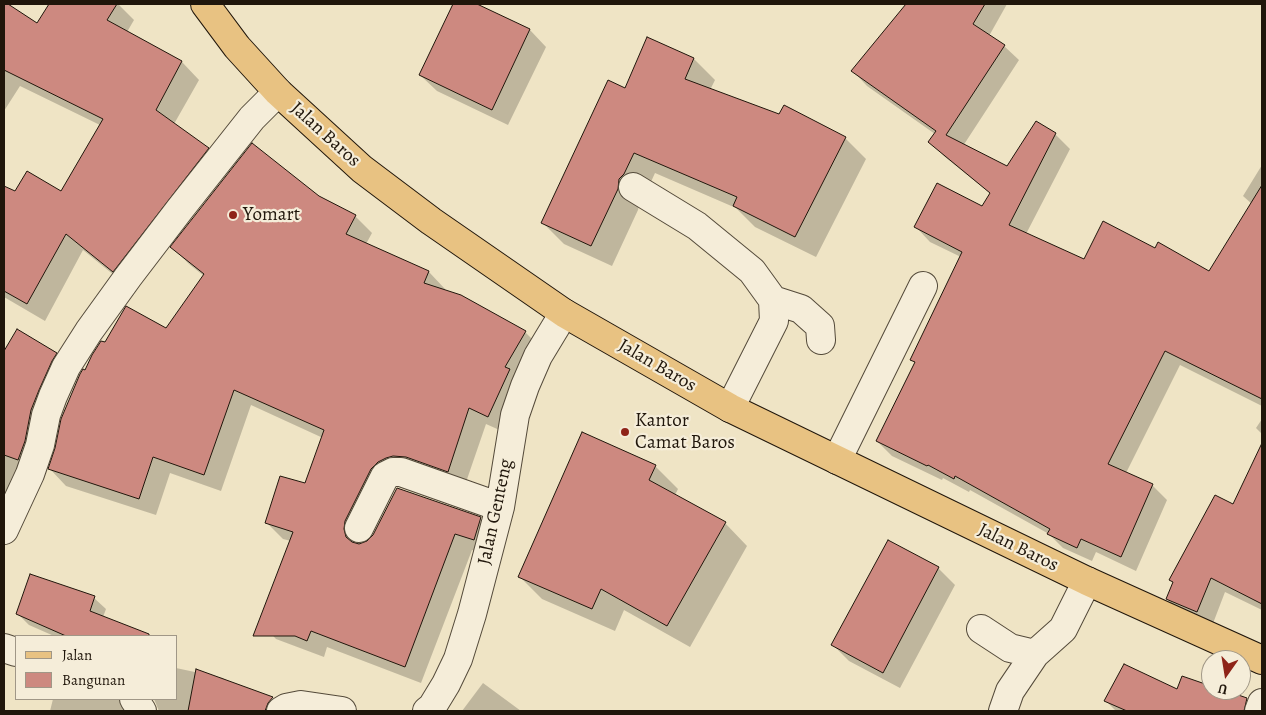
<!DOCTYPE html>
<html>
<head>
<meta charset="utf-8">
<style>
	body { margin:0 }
	#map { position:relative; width:1266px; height:715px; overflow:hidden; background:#efe4c5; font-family:Alegreya,serif }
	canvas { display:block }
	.frame { position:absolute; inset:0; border:5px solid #20160b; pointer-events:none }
	.legend { position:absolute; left:15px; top:635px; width:162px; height:65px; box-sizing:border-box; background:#f5edd9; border:1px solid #a09787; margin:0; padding:6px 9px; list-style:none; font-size:15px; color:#20160b }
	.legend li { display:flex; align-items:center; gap:10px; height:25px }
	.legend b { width:25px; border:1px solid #a09787 }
	.north { position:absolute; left:1201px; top:650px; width:50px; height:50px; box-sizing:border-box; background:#f5edd9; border:1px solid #a09787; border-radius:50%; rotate:193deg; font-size:14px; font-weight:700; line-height:20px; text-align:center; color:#20160b }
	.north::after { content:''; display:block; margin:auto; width:18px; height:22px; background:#8f2418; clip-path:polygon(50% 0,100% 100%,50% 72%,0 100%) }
</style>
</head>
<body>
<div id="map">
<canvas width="1266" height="715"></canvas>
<div class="frame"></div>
<ul class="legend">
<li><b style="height:6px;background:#e8c282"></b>Jalan</li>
<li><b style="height:14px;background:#cd8980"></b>Bangunan</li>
</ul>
<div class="north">U</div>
</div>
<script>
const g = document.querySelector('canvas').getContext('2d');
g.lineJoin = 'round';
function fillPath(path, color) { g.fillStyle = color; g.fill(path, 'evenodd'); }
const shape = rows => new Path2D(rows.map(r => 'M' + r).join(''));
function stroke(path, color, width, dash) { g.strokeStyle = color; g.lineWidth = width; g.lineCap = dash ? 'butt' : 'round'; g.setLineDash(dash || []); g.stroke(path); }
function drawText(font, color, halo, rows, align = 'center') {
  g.font = font + ' Alegreya,serif'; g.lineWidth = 4.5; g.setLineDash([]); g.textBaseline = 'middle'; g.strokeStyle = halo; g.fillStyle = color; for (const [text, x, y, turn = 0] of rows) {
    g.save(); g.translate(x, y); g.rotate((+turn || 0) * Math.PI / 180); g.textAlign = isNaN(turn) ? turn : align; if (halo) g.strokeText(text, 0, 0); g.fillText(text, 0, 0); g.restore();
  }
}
const shadow = shape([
	[4,4,6,4,37,25,51,4,118,4,134,20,127,32,182,62,199,80,174,124,208,148,225,166,130,288,83,250,45,321,4,297,4,187,15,193,61,193,100,125,20,86,4,111],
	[454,4,474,4,530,30,546,47,508,125,437,91,420,75],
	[908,4,1007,4,989,36,1004,46,1019,60,963,146,1008,168,1055,134,1070,149,1026,234,1084,261,1155,249,1209,273,1252,204,1243,196,1262,165,1262,406,1180,365,1126,473,1152,485,1167,500,1136,571,1096,552,1092,561,1063,548,1049,534,970,490,969,492,943,478,942,480,892,456,877,441,916,363,912,359,961,257,930,242,916,227,983,207,991,194,945,157,930,142,935,134,867,86,853,71],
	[648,39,694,59,715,80,710,90,845,138,866,159,816,257,755,227,736,208,655,173,645,195,640,200,638,210,612,266,564,244,543,223,626,89],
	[319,197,355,216,372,233,366,244,429,272,445,289,444,291,525,332,542,349,504,432,486,424,464,488,403,474,361,538,360,545,480,518,497,535,490,556,472,550,421,683,327,647,324,657,276,639,260,622,291,541,283,539,266,522,305,485,323,438,251,405,221,491,170,473,156,515,66,486,50,469,86,372,105,344,166,330,204,276,189,264,172,247],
	[17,331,56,354,72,370,4,503,4,353],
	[1262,419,1262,434,1256,428],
	[1262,446,1262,610,1225,592,1212,626,1182,614,1167,599,1233,505],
	[655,466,678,489,675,495,725,523,747,546,690,647,624,610,615,631,542,599,520,577],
	[888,541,938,568,955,585,900,688,849,661,833,645],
	[94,598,106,609,103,617,133,629,140,636,54,636,29,625,17,613],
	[176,668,223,678,227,682,266,703,263,711,159,711,154,699,176,699],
	[483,683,521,711,462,711],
	[1211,687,1211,690,1220,690,1236,706,1234,711,1116,711,1106,701,1177,690],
	[53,699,135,699,130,711,50,711]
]);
const building = shape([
	[4,4,8,4,37,23,49,4,117,4,107,20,182,61,156,110,209,148,113,272,66,234,27,304,4,291,4,186,15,191,27,171,61,191,103,119,4,70,4,4],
	[453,4,477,4,530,29,492,110,419,75,453,4],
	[906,4,985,4,973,24,1005,45,946,135,1007,166,1036,121,1056,133,1009,225,1084,259,1103,221,1155,248,1158,242,1209,271,1262,185,1262,399,1165,351,1108,464,1153,484,1121,557,1081,539,1077,548,1047,534,1050,529,955,476,954,479,928,465,927,466,876,441,915,362,910,360,962,252,914,227,937,183,982,206,990,193,928,142,936,131,851,71,906,4],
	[647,37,694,58,685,79,779,114,784,105,846,137,795,237,733,206,737,197,634,153,624,174,619,179,618,189,591,246,541,223,608,80,625,88,647,37],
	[252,143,319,196,356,215,346,234,429,271,424,283,461,295,526,331,505,367,510,369,488,417,469,408,448,472,406,457,393,456,386,458,378,462,371,469,345,521,344,529,346,537,352,542,359,544,367,541,373,535,397,488,481,517,474,540,455,534,405,667,311,631,307,641,295,636,253,636,293,532,265,523,280,476,305,483,324,430,234,390,204,475,153,457,139,499,48,469,55,448,61,419,80,374,83,369,85,370,92,355,101,341,105,342,126,306,166,328,204,274,170,247,252,143],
	[17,329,57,353,52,361,39,390,31,410,25,441,18,460,4,455,4,351,17,329],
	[582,432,656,465,649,480,726,522,667,626,601,589,592,609,518,577,582,432],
	[1262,443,1262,604,1211,578,1197,612,1166,599,1173,582,1169,580,1215,495,1233,504,1262,443],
	[888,540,939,567,883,673,831,645,888,540],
	[30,574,95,596,90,611,149,634,149,636,66,636,16,614,30,574],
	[1124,664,1177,689,1182,676,1211,686,1211,690,1224,690,1247,698,1244,711,1127,711,1104,701,1124,664],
	[196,669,273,697,268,703,265,711,188,711,196,669]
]);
const minor = shape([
	[633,187,697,226,752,271,773,300,774,321,730,408],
	[773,300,801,309,820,326,821,340],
	[837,460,923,286],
	[359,528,385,476,393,472,401,472,500,507],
	[4,530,30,474,40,445,46,415,53,396,66,367,89,331,128,277,180,209,252,118,278,92],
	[981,629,1010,648,1035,654],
	[4,648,16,652],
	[134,699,142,711],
	[281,711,286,708,301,705,342,711],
	[427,711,432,707,446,684,458,659,472,614,500,507,515,415,525,386,538,356,564,313],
	[1003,711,1010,691,1035,654,1063,629,1087,581],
	[1259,711,1262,703]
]);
const major = shape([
	[205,4,237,47,278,92,362,169,431,221,564,313,730,408,1087,581,1262,660]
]);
const markers = [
	[233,215,5,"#8f2418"],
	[625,432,5,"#8f2418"]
];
const streetNames = [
	["Jalan Baros",325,135,42],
	["Jalan Baros",657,366,30],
	["Jalan Genteng",496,512,-78],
	["Jalan Baros",1018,548,26]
];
const poiNames = [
	["Yomart",243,215],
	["Kantor",635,421],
	["Camat Baros",635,443]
];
fillPath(shadow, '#0003');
fillPath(building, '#cd8980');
stroke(building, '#20160b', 1);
stroke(minor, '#544a3a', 30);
stroke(major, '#20160b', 30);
stroke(minor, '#f5edd9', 28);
stroke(major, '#e8c282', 28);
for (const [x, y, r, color] of markers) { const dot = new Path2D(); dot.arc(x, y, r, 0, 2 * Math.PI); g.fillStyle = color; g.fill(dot); stroke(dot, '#f5edd9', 2); }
drawText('19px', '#20160b', '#f5edd9', streetNames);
drawText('19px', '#20160b', '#f5edd9', poiNames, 'left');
</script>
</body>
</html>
